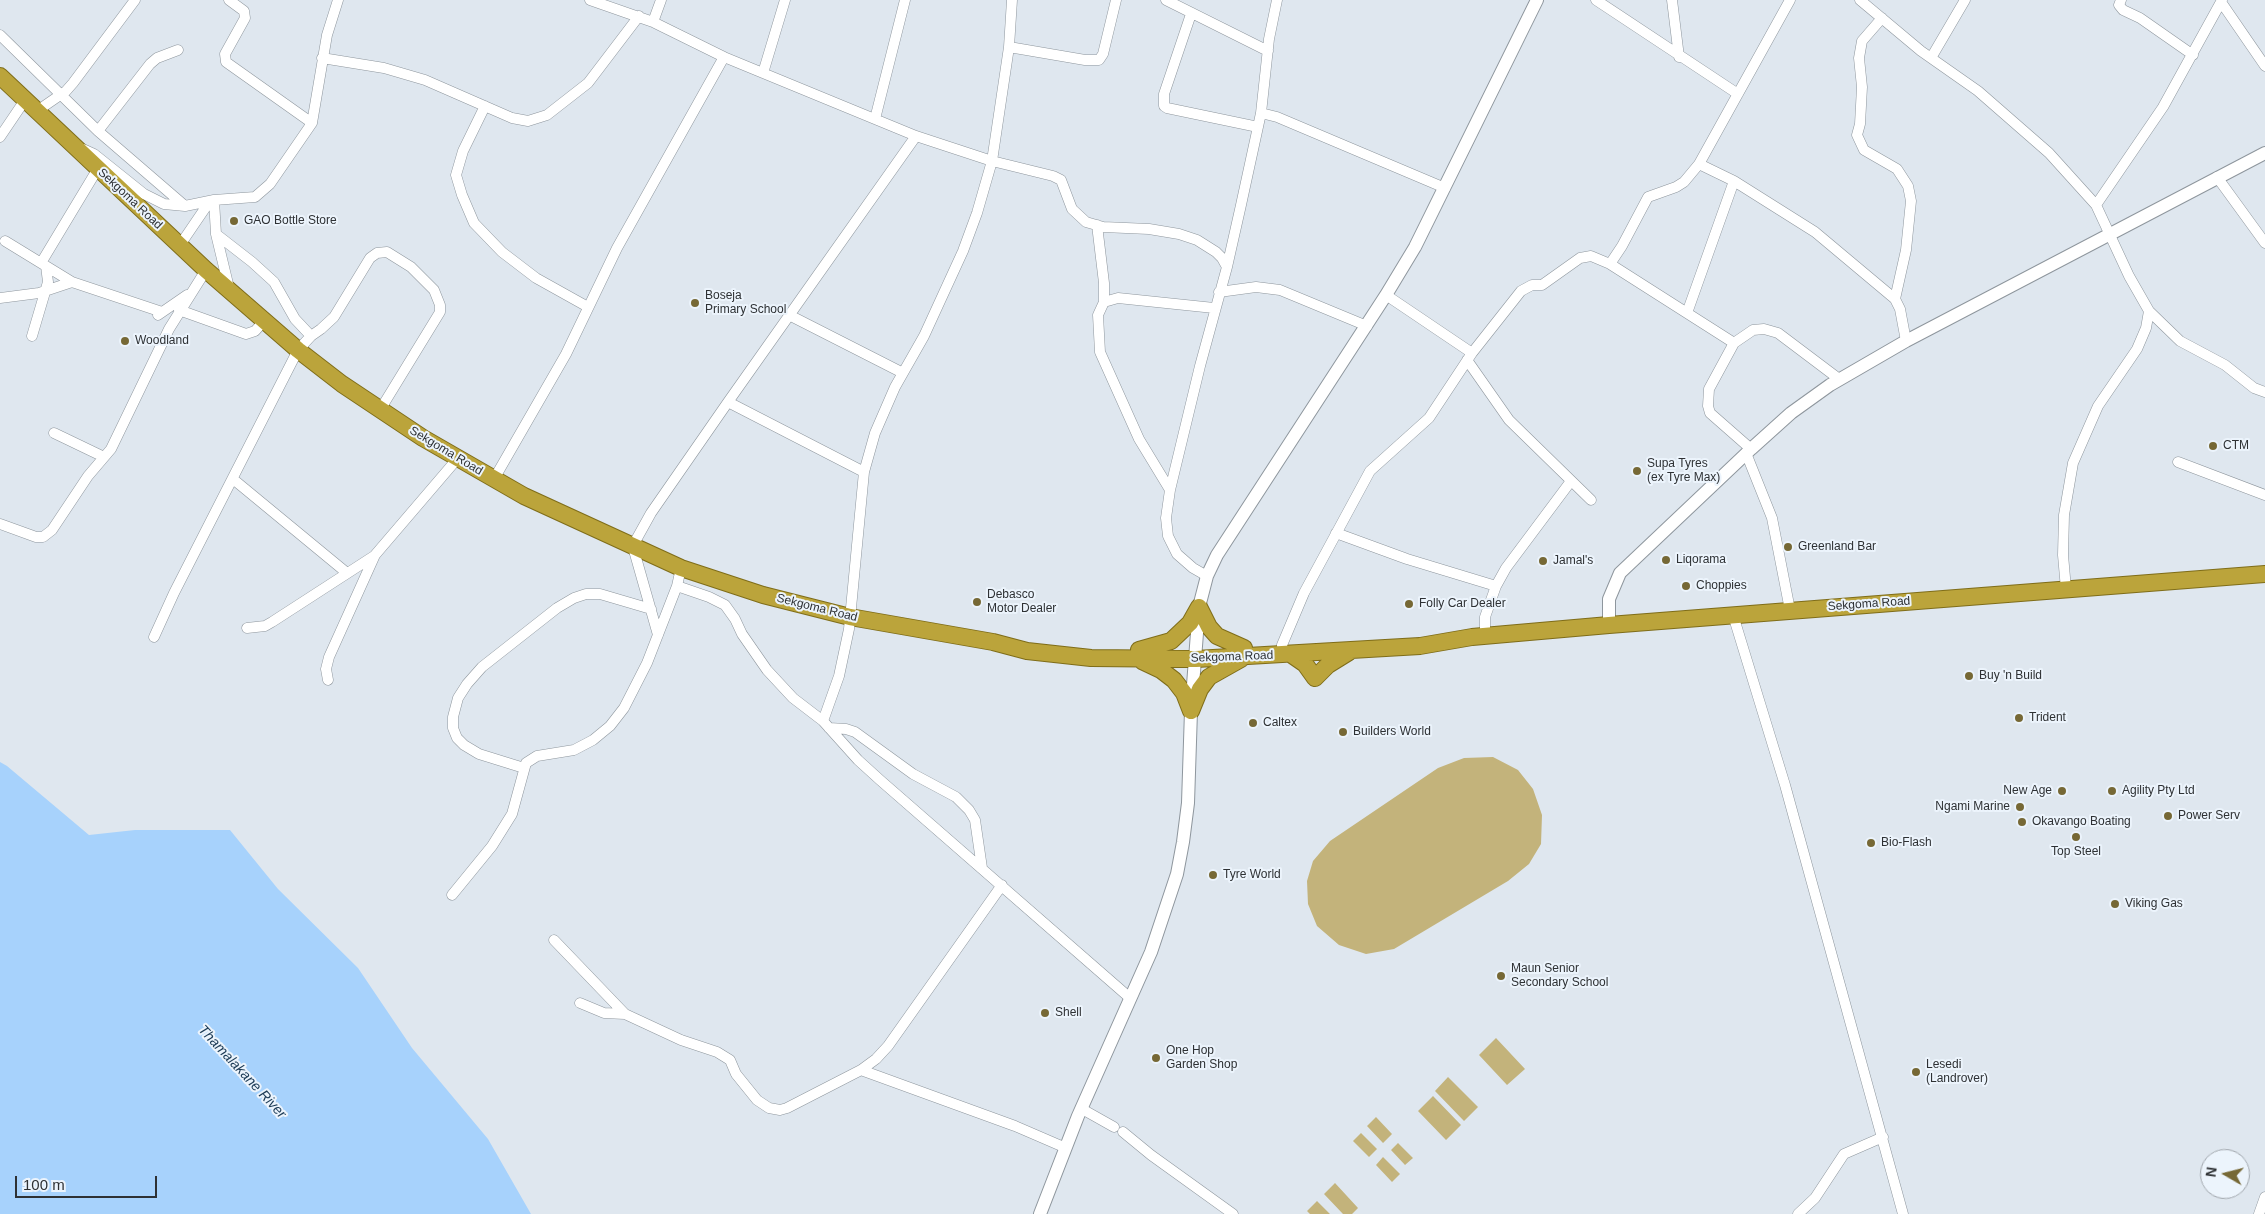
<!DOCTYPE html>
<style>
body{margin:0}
#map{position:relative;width:2265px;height:1214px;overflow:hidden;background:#dfe7ef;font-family:Arial,sans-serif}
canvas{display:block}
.north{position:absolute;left:2200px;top:1149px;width:50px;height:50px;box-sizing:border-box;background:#ecf4fc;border:1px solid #a0a6ac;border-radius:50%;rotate:278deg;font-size:14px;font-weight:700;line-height:20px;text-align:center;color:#2e3134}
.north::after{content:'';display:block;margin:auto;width:18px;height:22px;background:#766835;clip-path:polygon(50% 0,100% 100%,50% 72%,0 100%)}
.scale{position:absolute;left:15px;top:1176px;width:142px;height:22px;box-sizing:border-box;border:2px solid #2e3134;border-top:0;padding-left:6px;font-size:15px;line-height:18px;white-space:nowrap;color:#2e3134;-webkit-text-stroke:4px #ecf4fc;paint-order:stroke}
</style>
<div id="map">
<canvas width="2265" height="1214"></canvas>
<div class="north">N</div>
<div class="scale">100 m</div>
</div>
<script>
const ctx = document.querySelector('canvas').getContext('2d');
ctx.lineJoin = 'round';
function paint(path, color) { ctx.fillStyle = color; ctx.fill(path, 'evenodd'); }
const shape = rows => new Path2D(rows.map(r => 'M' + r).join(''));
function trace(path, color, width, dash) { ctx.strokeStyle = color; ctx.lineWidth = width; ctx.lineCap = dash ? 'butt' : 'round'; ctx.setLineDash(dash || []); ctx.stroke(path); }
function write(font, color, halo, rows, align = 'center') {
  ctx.font = font + ' Arial,sans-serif'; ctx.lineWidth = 4; ctx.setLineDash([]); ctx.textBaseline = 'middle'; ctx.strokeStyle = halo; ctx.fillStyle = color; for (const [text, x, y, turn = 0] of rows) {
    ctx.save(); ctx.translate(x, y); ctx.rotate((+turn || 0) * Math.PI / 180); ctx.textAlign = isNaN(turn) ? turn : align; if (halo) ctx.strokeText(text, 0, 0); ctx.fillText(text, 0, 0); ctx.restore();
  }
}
const green = shape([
 [1493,757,1518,770,1533,789,1542,815,1541,844,1529,864,1508,881,1394,949,1366,954,1339,945,1317,926,1308,904,1307,881,1313,861,1330,841,1438,768,1464,758],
 [1496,1038,1525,1069,1507,1085,1479,1055],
 [1448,1077,1478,1107,1464,1121,1435,1091],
 [1433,1096,1461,1125,1446,1140,1418,1111],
 [1376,1117,1392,1134,1383,1143,1367,1126],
 [1361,1133,1377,1149,1369,1157,1353,1141],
 [1398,1143,1413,1158,1405,1165,1391,1150],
 [1383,1157,1400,1174,1392,1182,1376,1165],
 [1335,1183,1358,1208,1352,1214,1343,1214,1324,1194],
 [1317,1201,1330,1214,1310,1214,1307,1211]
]);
const water = shape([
 [0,762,7,766,89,835,135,830,230,830,278,889,358,968,412,1048,488,1139,531,1214,0,1214]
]);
const minor = shape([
 [229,0,244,11,245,18,225,54,226,62,312,123],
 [590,0,653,22,724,57,916,136,992,161,1053,176,1061,180,1072,209,1086,222,1103,227,1149,229,1179,234,1197,240,1216,252,1222,258,1227,267],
 [1166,0,1268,51],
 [1596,0,1738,94],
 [1672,0,1679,57],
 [1860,0,1921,51,1978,91,2049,153,2096,205,2129,276,2149,311,2180,341,2225,365,2254,388,2265,392],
 [2121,0,2119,5,2123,10,2140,18,2193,55],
 [2221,2,2265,66],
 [1191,14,1164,94,1164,106,1167,108,1258,127],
 [1882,18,1862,41,1859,58,1862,87,1860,124,1857,135,1864,150,1897,169,1908,186,1911,201,1906,250,1895,299],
 [653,22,661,0],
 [0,35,98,131,185,206],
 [1009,47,1085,60,1099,60,1103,54,1116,0],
 [322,58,384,68,425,80,512,118,528,121,547,115,588,83,639,16],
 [1931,58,1965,0],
 [763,73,785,0],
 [485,106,463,151,456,175,462,195,474,223,502,252,536,278,588,307],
 [37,111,66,91,73,83,135,0],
 [1261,113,1277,117,1445,188],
 [875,119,905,0],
 [98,131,150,64,157,58,178,50],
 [0,137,25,100],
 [83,149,94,154,144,194,164,204,185,206,214,200,255,197,270,184,312,123,327,35,338,0],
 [1699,164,1734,181,1815,232,1895,299,1900,309,1906,341],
 [2217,177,2265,243],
 [214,200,216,234,229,288],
 [2096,205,2163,107,2222,0],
 [1097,225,1104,283,1104,302],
 [216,234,252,262,274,282,295,319,311,336],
 [5,241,72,282,162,312],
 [180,245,210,201],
 [41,263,97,170],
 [1610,264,1622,246,1648,197,1676,187,1684,182,1699,164,1790,0],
 [1219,292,1256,287,1280,290,1367,326],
 [1386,295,1472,353],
 [0,298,39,293,72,282],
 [179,310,246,334,255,331,264,321],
 [1687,313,1734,181],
 [158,315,187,295],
 [789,315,903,373],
 [32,336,48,282,46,266],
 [1734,343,1753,330,1764,329,1778,333,1839,379],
 [1467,360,1509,420,1591,500],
 [728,402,864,472],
 [54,433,104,457],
 [1746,453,1772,518,1790,610],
 [2178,462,2265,495],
 [233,479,347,573],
 [494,479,566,354,617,248,724,57],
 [1170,490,1139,439,1100,352,1098,315,1104,302,1118,298,1214,308],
 [0,524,36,537,43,537,52,530,88,476,111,449,169,329,206,270],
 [1336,533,1407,559,1496,586],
 [1207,576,1193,568,1177,554,1168,536,1166,518,1170,490,1200,366,1227,267,1241,205,1261,113,1269,39,1277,0],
 [677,586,709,597,725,605,735,619,742,634,767,670,793,698,823,721,858,760,880,780,1130,998],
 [2066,589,2063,555,2064,515,2073,463,2098,406,2137,349,2146,328,2149,311],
 [1733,615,1785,785,1903,1214],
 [247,628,265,626,272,622,374,556],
 [658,635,633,547,636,540,651,513,728,402,916,136],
 [154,637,174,593,298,350,311,336,321,329,334,317,370,258,377,253,387,252,411,267,434,290,440,305,440,312,380,410],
 [1485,637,1485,617,1496,586,1506,568,1571,481],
 [1282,645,1304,593,1370,471,1429,418,1472,353,1521,291,1532,285,1542,285,1580,258,1591,256,1610,264,1734,343,1709,389,1708,406,1710,413,1751,449],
 [328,680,326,669,329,657,375,555,458,458],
 [823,721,839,676,849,629,864,472,875,433,895,387,924,336,963,251,977,213,992,161,1009,47,1012,0],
 [829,728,846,729,855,732,913,774,956,797,969,810,975,820,982,868],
 [524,768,479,754,464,745,457,738,453,728,453,717,458,698,467,684,482,667,557,608,574,598,586,594,600,594,651,609],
 [452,895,492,846,512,814,526,763,537,756,574,750,593,740,610,726,624,708,647,663,677,586,681,568],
 [554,940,625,1014,681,1040,717,1052,730,1060,736,1074,757,1100,769,1108,780,1110,787,1108,861,1070,876,1059,888,1046,1002,885],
 [580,1003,604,1013,625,1014],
 [861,1070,1015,1126,1066,1148],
 [1082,1109,1114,1127],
 [1123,1132,1151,1155,1233,1214],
 [1798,1214,1815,1198,1844,1154,1883,1137],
 [2259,1214,2265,1197]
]);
const tertiary = shape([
 [1609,625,1609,599,1620,573,1751,449,1791,413,1830,385,1906,341,2265,153],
 [1040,1214,1078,1116,1151,952,1177,874,1183,842,1188,803,1191,711,1199,607,1207,576,1217,555,1386,295,1415,247,1537,0]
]);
const trunk = shape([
 [0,76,206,270,298,350,342,384,423,438,524,496,681,568,763,595,850,617,993,642,1027,651,1091,658,1196,659,1420,646,1472,637,1609,625,2265,574],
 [1199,607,1209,627,1217,636,1244,648],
 [1139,650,1171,641,1190,623,1199,607],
 [1292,655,1305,664,1315,678,1328,665,1349,652],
 [1142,661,1161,670,1174,680,1184,693,1191,711],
 [1191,711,1200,689,1209,677,1241,659]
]);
const markers = [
 [234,221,5,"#766835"],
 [695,303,5,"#766835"],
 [125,341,5,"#766835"],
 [2213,446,5,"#766835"],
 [1637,471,5,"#766835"],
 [1788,547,5,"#766835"],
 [1666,560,5,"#766835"],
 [1543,561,5,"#766835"],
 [1686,586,5,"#766835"],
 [977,602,5,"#766835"],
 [1409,604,5,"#766835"],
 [1969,676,5,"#766835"],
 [2019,718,5,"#766835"],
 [1253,723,5,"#766835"],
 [1343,732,5,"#766835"],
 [2062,791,5,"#766835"],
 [2112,791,5,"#766835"],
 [2020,807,5,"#766835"],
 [2168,816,5,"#766835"],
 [2022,822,5,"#766835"],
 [2076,837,5,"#766835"],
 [1871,843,5,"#766835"],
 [1213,875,5,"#766835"],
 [2115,904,5,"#766835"],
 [1501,976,5,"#766835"],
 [1045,1013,5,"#766835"],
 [1156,1058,5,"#766835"],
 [1916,1072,5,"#766835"]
];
const streetNames = [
 ["Sekgoma Road",130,199,43],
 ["Sekgoma Road",446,451,31],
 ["Sekgoma Road",1869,604,-4],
 ["Sekgoma Road",817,608,14],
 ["Sekgoma Road",1232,657,-2]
];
const poiNames = [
 ["GAO Bottle Store",244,221],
 ["Boseja",705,296],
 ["Primary School",705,310],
 ["Woodland",135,341],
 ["CTM",2223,446],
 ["Supa Tyres",1647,464],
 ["(ex Tyre Max)",1647,478],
 ["Greenland Bar",1798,547],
 ["Liqorama",1676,560],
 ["Jamal's",1553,561],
 ["Choppies",1696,586],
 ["Debasco",987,595],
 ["Motor Dealer",987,609],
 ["Folly Car Dealer",1419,604],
 ["Buy 'n Build",1979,676],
 ["Trident",2029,718],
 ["Caltex",1263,723],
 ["Builders World",1353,732],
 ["New Age",2052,791,"right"],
 ["Agility Pty Ltd",2122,791],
 ["Ngami Marine",2010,807,"right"],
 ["Power Serv",2178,816],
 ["Okavango Boating",2032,822],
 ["Bio-Flash",1881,843],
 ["Top Steel",2076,852,"center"],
 ["Tyre World",1223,875],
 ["Viking Gas",2125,904],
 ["Maun Senior",1511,969],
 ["Secondary School",1511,983],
 ["Shell",1055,1013],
 ["One Hop",1166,1051],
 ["Garden Shop",1166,1065],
 ["Lesedi",1926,1065],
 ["(Landrover)",1926,1079]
];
const waterNames = [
 ["Thamalakane River",242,1072,47]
];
paint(green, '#c3b37b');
paint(water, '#a7d2fc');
trace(minor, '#8e969d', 11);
trace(tertiary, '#8e969d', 14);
trace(trunk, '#7f6d19', 18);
trace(minor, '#fff', 10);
trace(tertiary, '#fff', 12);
trace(trunk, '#bba43b', 16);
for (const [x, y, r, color] of markers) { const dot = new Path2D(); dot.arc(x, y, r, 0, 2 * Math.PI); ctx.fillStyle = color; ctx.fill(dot); trace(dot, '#ecf4fc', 2); }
write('12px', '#2e3134', '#ecf4fc', streetNames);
write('12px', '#2e3134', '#ecf4fc', poiNames, 'left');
write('italic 14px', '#1a3954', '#ecf4fc', waterNames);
</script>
